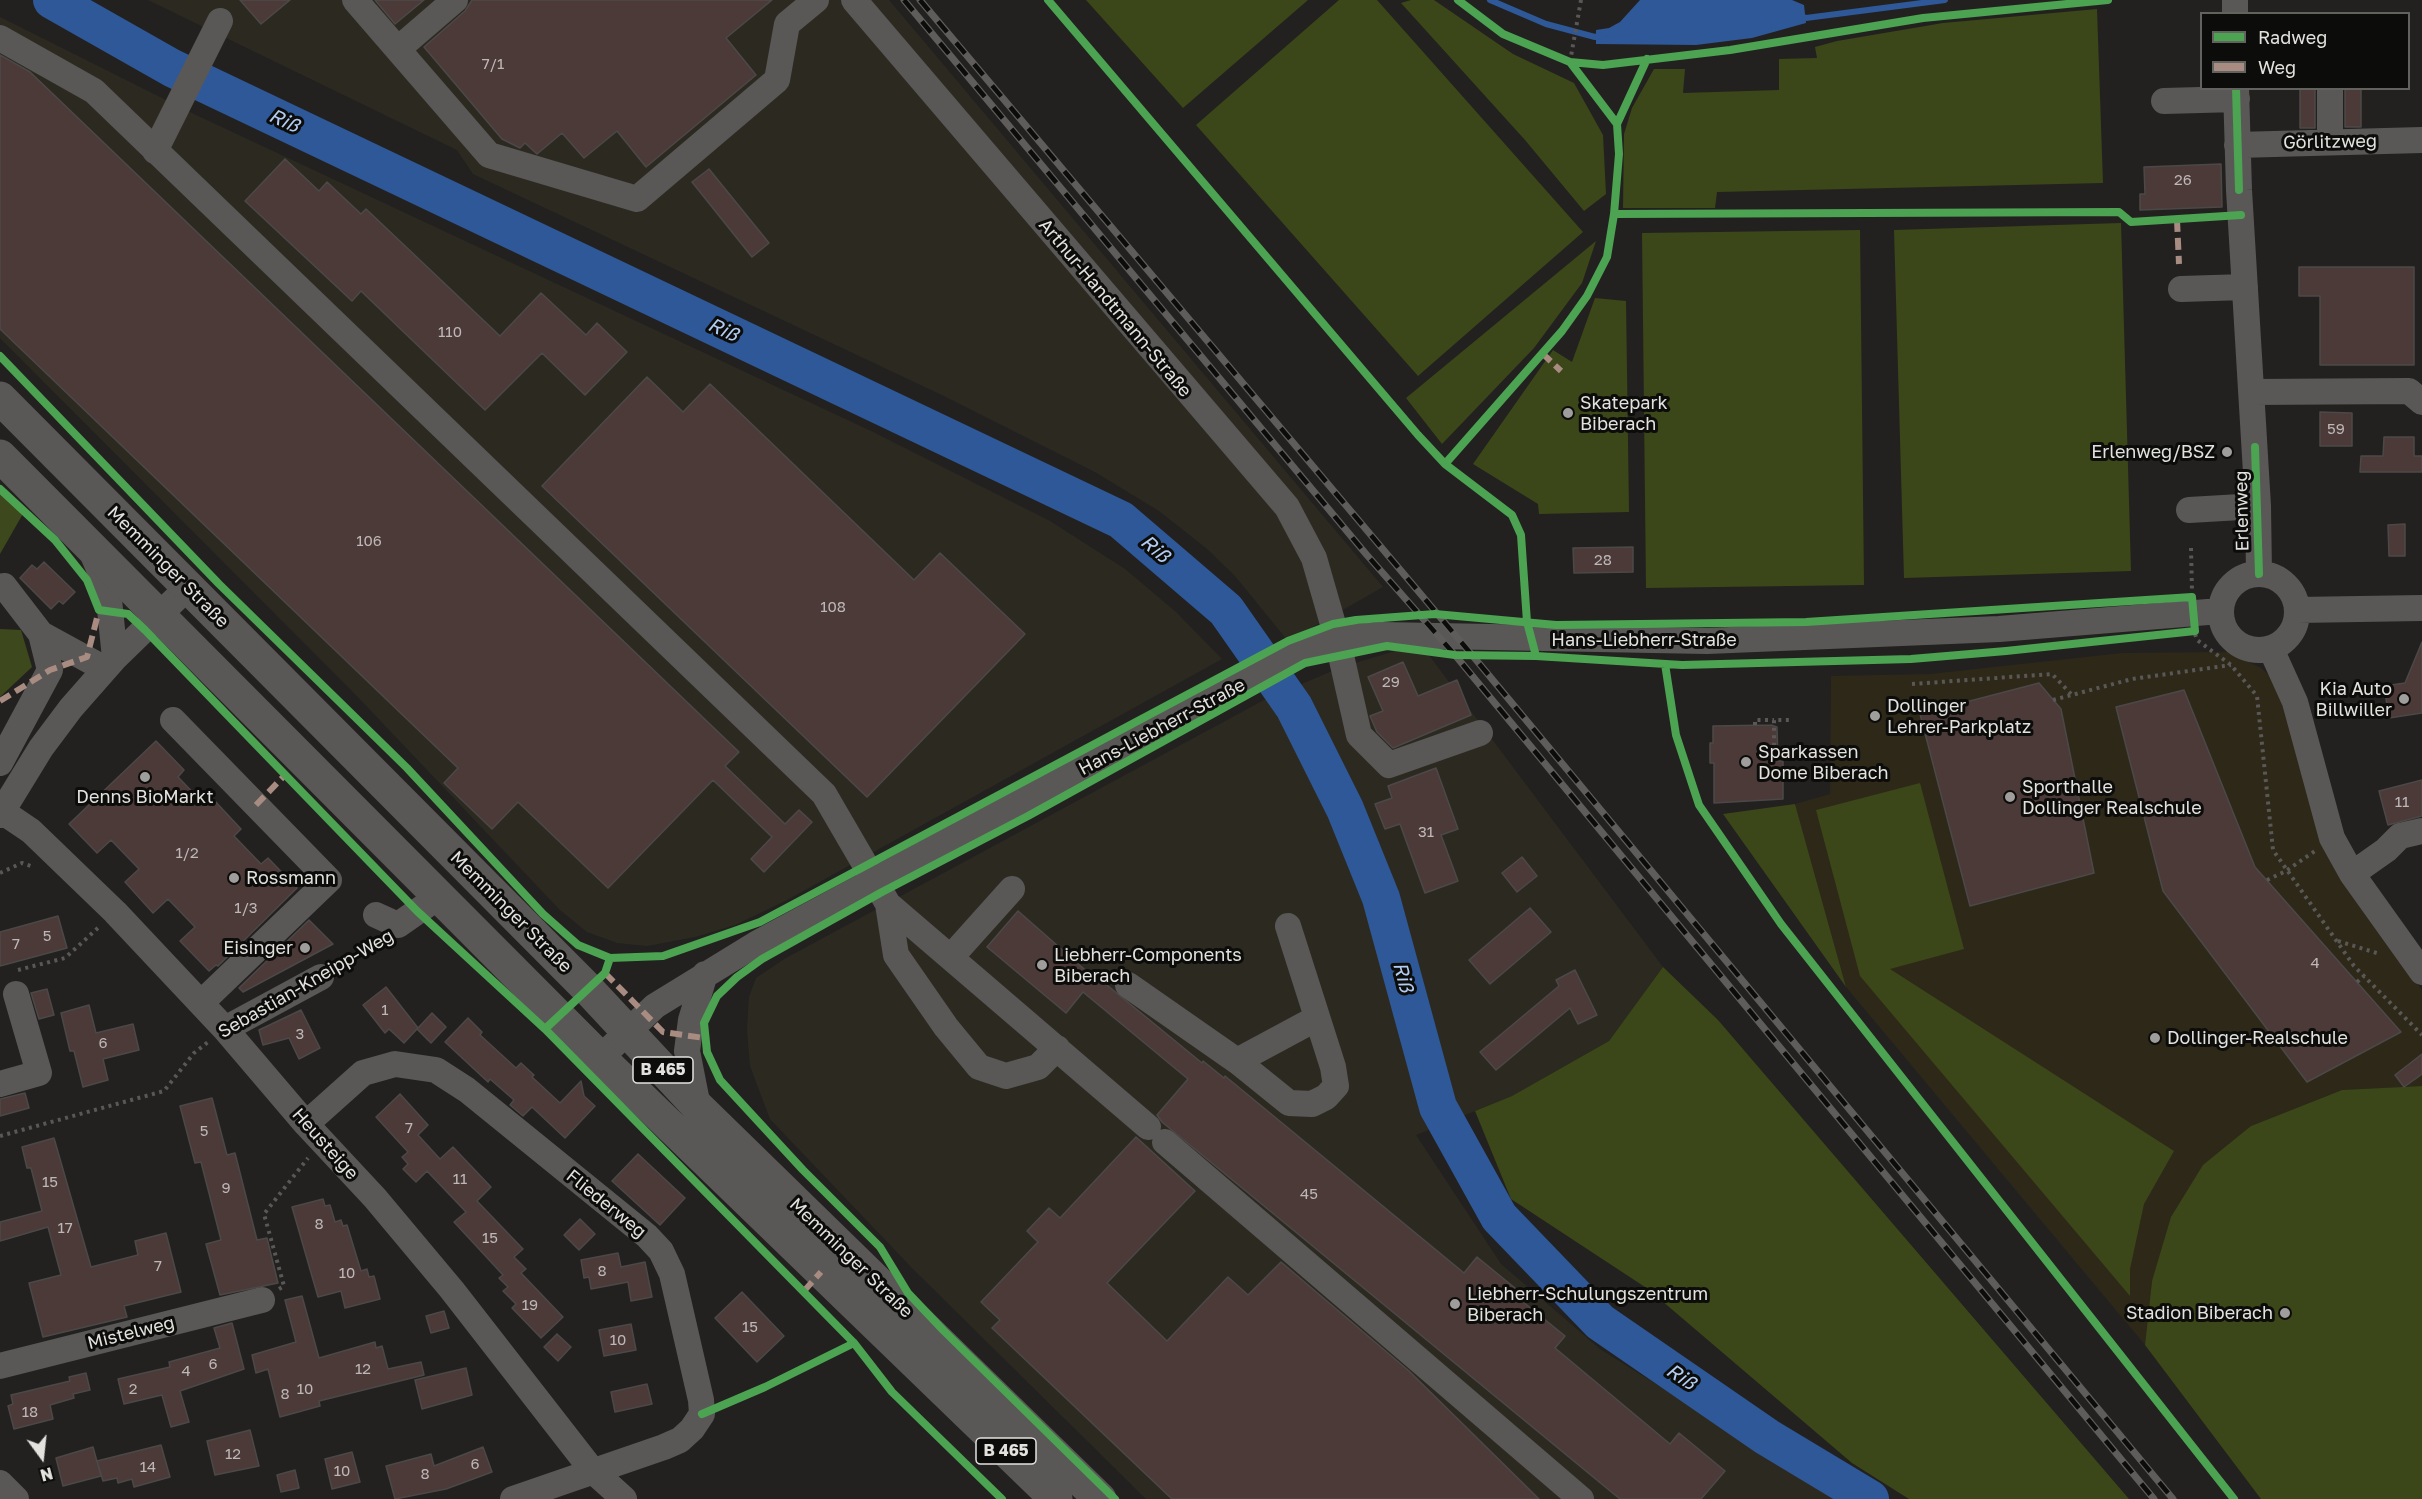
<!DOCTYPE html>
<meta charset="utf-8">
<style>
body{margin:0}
#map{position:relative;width:2422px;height:1499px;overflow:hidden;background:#22211f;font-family:"Golos Text",sans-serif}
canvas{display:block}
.legend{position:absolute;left:2200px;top:12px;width:210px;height:78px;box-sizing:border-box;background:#0c0c0a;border:2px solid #62625f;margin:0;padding:8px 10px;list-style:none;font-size:18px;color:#e3e2df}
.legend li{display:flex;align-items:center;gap:12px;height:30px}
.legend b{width:30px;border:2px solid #62625f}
.north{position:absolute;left:12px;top:1427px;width:60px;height:60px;-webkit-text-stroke:4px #0c0c0a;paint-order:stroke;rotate:165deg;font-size:16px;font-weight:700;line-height:24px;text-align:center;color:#e3e2df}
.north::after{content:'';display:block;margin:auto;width:21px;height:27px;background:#e3e2df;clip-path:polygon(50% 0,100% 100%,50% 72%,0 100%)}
</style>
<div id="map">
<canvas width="2422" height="1499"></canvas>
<ul class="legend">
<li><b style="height:8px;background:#4ca352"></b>Radweg</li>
<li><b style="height:8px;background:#a88b81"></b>Weg</li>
</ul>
<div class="north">N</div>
</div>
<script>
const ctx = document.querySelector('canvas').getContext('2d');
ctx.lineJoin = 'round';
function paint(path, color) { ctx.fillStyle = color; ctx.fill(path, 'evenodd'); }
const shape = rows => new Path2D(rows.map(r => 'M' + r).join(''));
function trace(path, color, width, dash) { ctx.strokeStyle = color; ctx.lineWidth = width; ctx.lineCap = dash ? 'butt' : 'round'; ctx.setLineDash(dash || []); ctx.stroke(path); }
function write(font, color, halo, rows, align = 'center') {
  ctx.font = font + ' "Golos Text",sans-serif'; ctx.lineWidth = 6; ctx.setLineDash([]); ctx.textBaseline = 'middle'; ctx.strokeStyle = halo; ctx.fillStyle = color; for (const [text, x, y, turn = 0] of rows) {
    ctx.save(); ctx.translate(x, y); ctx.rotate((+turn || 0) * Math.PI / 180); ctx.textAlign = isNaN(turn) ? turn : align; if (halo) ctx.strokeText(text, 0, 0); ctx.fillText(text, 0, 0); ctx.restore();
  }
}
const built = shape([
 [148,0,889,0,1383,587,1288,641,1235,576,1206,548,1159,511,1095,472,944,396,473,174,457,150],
 [0,17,196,115,871,431,1050,521,1125,569,1176,612,1222,659,787,900,735,925,695,937,647,946,617,943,587,932,560,910,354,693,0,338],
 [1395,651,1428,654,1663,967,1609,1041,1512,1096,1416,1135,1501,1264,1600,1349,1839,1499,1146,1499,912,1268,770,1119,750,1066,747,1030,749,997,756,978,786,958,1266,699,1342,667]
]);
const education = shape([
 [2228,652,2261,668,2270,676,2286,713,2341,878,2422,990,2422,1086,2342,1090,2251,1126,2152,1281,2145,1345,1846,987,1795,804,1830,794,1831,676,1930,674,2122,653]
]);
const green = shape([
 [1086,0,1308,0,1183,108],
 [1339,0,1377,0,1583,232,1418,376,1196,125],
 [1411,0,1434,0,1513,54,1574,83,1603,135,1606,194,1584,211,1525,140,1401,3],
 [2097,9,2103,183,1717,192,1715,208,1623,208,1624,134,1632,108,1654,69,1685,69,1683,93,1779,90,1779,59,1817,58,1815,47,1837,41,1943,23],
 [2121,223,2131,571,1904,578,1894,230],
 [1860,230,1864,585,1646,588,1642,233],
 [1596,241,1582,283,1534,348,1442,444,1406,398],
 [1595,298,1626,301,1629,512,1539,514,1538,504,1473,464,1553,350,1572,362],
 [1920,783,1964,949,1890,969,2174,1151,2144,1204,2130,1269,2130,1296,1860,976,1816,810],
 [1795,804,1846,987,1723,814],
 [1663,967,1718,1020,2129,1499,1909,1499,1852,1463,1648,1289,1511,1199,1475,1111,1512,1096,1609,1041],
 [2422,1086,2422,1499,2261,1499,2145,1345,2152,1281,2171,1217,2203,1165,2251,1126,2342,1090]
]);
const forest = shape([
 [0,489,24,512,0,554],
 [0,629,21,630,32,667,0,697]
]);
const water = shape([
 [1640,0,1792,0,1804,5,1806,23,1752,38,1696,45,1596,44,1596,30,1609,28,1620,22]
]);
const stream = shape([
 [1490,0,1546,24,1595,37,1603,35],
 [1799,16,1806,18,1945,0]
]);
const river = shape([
 [52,0,172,68,1121,520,1226,610,1294,707,1345,809,1381,898,1438,1107,1499,1217,1600,1322,1767,1437,1870,1499]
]);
const building = shape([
 [240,0,290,0,261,24,240,0],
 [375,0,424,0,395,24,375,0],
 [472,0,772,0,726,38,756,75,646,167,617,131,584,158,562,133,537,154,525,143,520,148,502,139,424,47,465,11,472,0],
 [0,55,30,72,739,752,725,766,785,824,799,810,812,822,764,872,751,859,772,837,713,780,608,888,518,802,492,829,444,783,458,768,0,329,0,55],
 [2300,88,2315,88,2315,128,2300,128,2300,88],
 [2345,88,2361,88,2361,127,2345,127,2345,88],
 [285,159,319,191,327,182,361,214,366,209,500,336,541,293,586,335,597,323,627,352,585,395,542,353,485,410,361,291,352,301,245,201,285,159],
 [2221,164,2222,207,2140,210,2140,194,2145,194,2144,167,2221,164],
 [709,169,769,243,752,257,692,182,709,169],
 [2299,267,2414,267,2414,365,2320,365,2320,296,2299,296,2299,267],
 [647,377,683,412,710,384,914,580,940,553,1025,634,867,797,542,486,647,377],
 [2320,412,2352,413,2352,446,2320,446,2320,412],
 [2384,437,2414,437,2414,456,2422,456,2422,472,2360,472,2361,456,2383,456,2384,437],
 [2405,524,2405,556,2389,556,2388,525,2405,524],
 [1633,547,1633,572,1574,573,1573,548,1633,547],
 [44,562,75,592,63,604,59,601,51,609,20,578,32,565,37,569,44,562],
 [2422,642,2422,713,2389,718,2384,686,2405,683,2422,642],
 [1403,662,1418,696,1457,680,1471,715,1393,748,1377,732,1370,716,1383,711,1368,677,1403,662],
 [2039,683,2061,709,2094,873,1970,906,1920,714,2039,683],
 [2184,690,2255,867,2401,1032,2307,1082,2163,891,2116,707,2184,690],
 [1771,725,1777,727,1778,761,1783,761,1783,799,1714,803,1714,763,1710,763,1710,743,1713,743,1713,726,1771,725],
 [156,741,184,770,178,777,206,806,213,799,241,829,234,836,261,864,268,858,297,888,218,966,216,965,209,971,180,941,195,927,168,899,153,913,125,882,139,869,111,840,97,853,69,824,156,741],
 [1436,768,1458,829,1441,835,1458,881,1425,893,1400,824,1385,829,1375,804,1392,798,1388,786,1436,768],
 [2422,780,2422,816,2388,825,2379,791,2422,780],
 [1522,857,1537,876,1517,892,1502,873,1522,857],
 [1530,908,1551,932,1490,984,1469,960,1530,908],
 [1018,911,1100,983,1102,981,1202,1063,1203,1061,1224,1078,1225,1076,1464,1273,1477,1257,1521,1293,1517,1297,1565,1336,1555,1348,1670,1444,1679,1433,1725,1471,1701,1499,1620,1499,1162,1122,1157,1115,1188,1079,1083,992,1066,1013,987,947,1018,911],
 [58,916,67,948,0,966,0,932,58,916],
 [309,920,333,944,243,992,239,988,309,920],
 [1575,970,1597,1015,1578,1024,1570,1008,1496,1070,1480,1052,1559,986,1556,980,1575,970],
 [386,987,418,1028,432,1013,446,1027,431,1043,417,1029,404,1043,389,1029,385,1033,363,1005,386,987],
 [47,989,54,1015,39,1019,31,993,47,989],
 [89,1005,96,1033,133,1024,139,1050,103,1059,108,1080,83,1087,74,1051,70,1051,61,1013,89,1005],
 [301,1010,320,1048,299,1059,289,1038,263,1045,259,1030,301,1010],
 [468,1018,482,1032,480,1035,516,1068,521,1063,534,1075,532,1077,560,1103,581,1081,584,1096,595,1106,565,1138,532,1107,523,1116,510,1105,514,1100,490,1079,488,1082,445,1042,468,1018],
 [2422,1054,2422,1074,2404,1087,2395,1075,2422,1054],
 [25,1093,29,1108,0,1116,0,1099,25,1093],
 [400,1094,428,1125,418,1135,440,1159,453,1147,491,1187,477,1201,523,1249,514,1257,526,1269,521,1273,563,1317,541,1338,512,1308,516,1304,503,1291,508,1287,499,1278,503,1275,454,1222,466,1212,427,1171,416,1182,403,1169,408,1164,402,1157,408,1152,376,1117,400,1094],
 [212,1098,227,1155,235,1153,257,1240,267,1238,278,1283,220,1295,206,1244,221,1240,201,1162,195,1163,180,1106,212,1098],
 [1136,1137,1195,1191,1107,1283,1167,1341,1228,1277,1248,1295,1281,1262,1409,1371,1539,1499,1172,1499,992,1328,1000,1320,981,1302,1038,1242,1027,1231,1049,1208,1060,1218,1136,1137],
 [54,1138,91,1267,138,1255,135,1241,166,1233,181,1292,124,1306,127,1317,43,1337,29,1283,61,1275,48,1227,0,1241,0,1222,42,1211,31,1168,27,1168,22,1147,54,1138],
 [638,1154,685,1198,660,1225,612,1181,638,1154],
 [323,1199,325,1206,330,1205,335,1222,341,1220,343,1226,347,1225,361,1271,367,1269,369,1277,374,1276,380,1299,345,1308,341,1291,318,1297,292,1207,323,1199],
 [580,1219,595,1234,579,1250,564,1235,580,1219],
 [618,1253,621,1267,645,1262,652,1297,631,1301,628,1282,591,1289,589,1277,584,1278,581,1260,618,1253],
 [742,1292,784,1336,757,1362,715,1318,742,1292],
 [302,1296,319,1358,375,1342,376,1348,382,1346,388,1369,421,1362,424,1375,319,1401,320,1406,280,1417,268,1369,256,1373,252,1355,296,1342,285,1300,302,1296],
 [444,1311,449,1328,431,1333,426,1316,444,1311],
 [232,1323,244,1369,180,1391,189,1422,171,1427,162,1395,124,1404,118,1379,170,1367,169,1362,220,1348,214,1328,232,1323],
 [631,1324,636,1350,604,1356,599,1330,631,1324],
 [557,1334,571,1347,558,1361,544,1347,557,1334],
 [466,1368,472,1395,422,1409,415,1380,466,1368],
 [86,1373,90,1390,73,1394,74,1398,50,1405,53,1419,14,1429,8,1406,13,1404,11,1395,70,1381,69,1377,86,1373],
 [647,1384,652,1404,615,1412,611,1392,647,1384],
 [250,1430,259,1466,215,1475,207,1441,250,1430],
 [161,1445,170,1477,134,1487,132,1479,118,1483,117,1478,103,1481,97,1461,161,1445],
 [93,1447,101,1476,63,1486,56,1458,93,1447],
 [483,1447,492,1472,446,1489,395,1499,386,1466,431,1454,434,1466,483,1447],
 [352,1452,360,1482,332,1489,325,1459,352,1452],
 [295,1470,299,1488,281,1492,277,1475,295,1470]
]);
const path = shape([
 [1570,62,1581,0],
 [2191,548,2192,592],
 [2195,634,2197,640,2231,665,2257,696,2273,850,2354,966,2422,1035],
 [1912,684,2052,674,2071,694],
 [2053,700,2132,679,2231,665],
 [1755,725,1755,720,1774,720],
 [1771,751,1774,750,1774,720,1790,720],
 [0,873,22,863,34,867],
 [2267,880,2286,871,2315,851],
 [2338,941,2380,954],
 [340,965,380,941],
 [18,970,65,958,99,927],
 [2357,982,2364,976],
 [0,1136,164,1091,194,1053,208,1042],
 [279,1289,284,1286,264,1214,308,1158]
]);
const minor = shape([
 [355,0,489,155,637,199,777,80,787,24,816,0],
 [854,0,1287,507,1314,558,1337,638,1359,735,1389,765,1480,733],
 [2235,0,2235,14],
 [0,38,94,91,824,794,888,904,1148,1127],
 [398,49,455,0],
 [2236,88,2239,190,2258,506,2259,574],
 [2330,88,2330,142],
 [2164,101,2237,99],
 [2237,145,2422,140],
 [155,151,220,21],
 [2181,289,2245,287],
 [2252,392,2409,391,2422,402],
 [2189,510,2258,506],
 [93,555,108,590,115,658],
 '2221 612a38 38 0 1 1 76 0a38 38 0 1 1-76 0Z',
 [2297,610,2422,608],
 [41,634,105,669],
 [2271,649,2295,702,2332,838,2352,874,2422,972],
 [173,720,329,880,201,1003],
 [0,763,50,670,41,634,4,586],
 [0,810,31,831,115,912,225,1029,306,1124,375,1198,452,1290,592,1470,624,1499],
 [0,815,41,748,71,708,115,658,188,587],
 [2352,874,2386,850,2400,836,2422,831],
 [888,904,896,955,946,1027,979,1067,1006,1076,1038,1067,1057,1048],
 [376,915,398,925,438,897],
 [951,957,1012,889],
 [1128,985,1237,1061,1289,1103,1312,1104,1326,1097,1336,1086,1333,1067,1288,926],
 [225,1029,321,977],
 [600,1058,655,1006,756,944,1295,654,1337,638,1382,635,1707,641,1999,629,2220,611],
 [1237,1061,1317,1018],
 [0,1084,39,1073,16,994],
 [698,1107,687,1051,691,1020,705,974],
 [306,1124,363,1073,395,1064,436,1070,467,1090,647,1236,661,1251,672,1274,701,1400,702,1414,692,1429,680,1440,664,1447,513,1499],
 [1165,1142,1581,1499],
 [0,1366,262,1300],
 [0,1483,16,1499]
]);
const major = shape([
 [0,398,588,989,698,1107,1100,1499],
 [0,456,600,1058,1056,1499]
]);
const rail = shape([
 [904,0,1366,554,1455,655,2154,1499],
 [920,0,1472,655,2173,1499]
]);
const quiet = shape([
 [2177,220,2179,264],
 [1542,353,1561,371],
 [0,701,50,670,87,657,99,610,97,605],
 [256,805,285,775],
 [605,973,663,1032,704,1038],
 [804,1291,821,1272]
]);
const cycleway = shape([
 [1048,0,1418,435,1445,464,1512,515,1521,535,1527,622,1536,656],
 [1458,0,1503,34,1570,62,1603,65,1730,50,1923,18,2108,0],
 [1570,62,1617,124],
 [2236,88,2239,190],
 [1614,214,2119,212,2131,222,2241,215],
 [0,356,219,584,407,768,543,914,578,945,610,958,663,956,760,922,1288,641,1333,624,1356,620,1435,614,1556,625,1806,622,2192,597,2195,631,2006,651,1911,659,1682,665,1536,656,1455,655,1387,646,1305,663,1028,816,882,892,762,959,737,977,717,996,704,1023,707,1052,720,1080,803,1170,880,1247,908,1293,944,1331,1115,1499],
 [2255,447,2259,574],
 [1445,464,1562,331,1587,296,1607,257,1614,214,1619,154,1617,124,1647,59],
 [0,489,55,540,87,580,99,610,128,614,145,630,417,911,545,1029,854,1343,892,1392,1002,1499],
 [1665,664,1676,735,1699,805,1781,924,2234,1499],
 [545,1029,605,973,610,958],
 [702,1414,765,1387,854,1343]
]);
const markers = [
 [1568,413,6,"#9f9e9c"],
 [2227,452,6,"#9f9e9c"],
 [2404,699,6,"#9f9e9c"],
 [1875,716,6,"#9f9e9c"],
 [1746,762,6,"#9f9e9c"],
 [145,777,6,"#9f9e9c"],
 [2010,797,6,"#9f9e9c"],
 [234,878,6,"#9f9e9c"],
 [305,948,6,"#9f9e9c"],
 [1042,965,6,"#9f9e9c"],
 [2155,1038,6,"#9f9e9c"],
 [1455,1304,6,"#9f9e9c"],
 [2285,1313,6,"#9f9e9c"]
];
const numberNames = [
 ["7/1",493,64],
 ["26",2183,180],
 ["110",450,332],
 ["59",2336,429],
 ["106",369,541],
 ["28",1603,560],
 ["108",833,607],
 ["29",1391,682],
 ["11",2402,802],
 ["31",1426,832],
 ["1/2",187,853],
 ["1/3",246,908],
 ["5",47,936],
 ["7",16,944],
 ["4",2315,963],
 ["1",385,1010],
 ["3",300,1034],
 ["6",103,1043],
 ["7",409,1128],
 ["5",204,1131],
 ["11",460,1179],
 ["15",50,1182],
 ["9",226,1188],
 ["45",1309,1194],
 ["8",319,1224],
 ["17",65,1228],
 ["15",490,1238],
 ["7",158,1266],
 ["8",602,1271],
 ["10",347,1273],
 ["19",530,1305],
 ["15",750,1327],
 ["10",618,1340],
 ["6",213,1364],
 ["12",363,1369],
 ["4",186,1371],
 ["2",133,1389],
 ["10",305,1389],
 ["8",285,1394],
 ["18",30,1412],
 ["12",233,1454],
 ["6",475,1464],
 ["14",148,1467],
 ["10",342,1471],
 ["8",425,1474]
];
const shields = [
 [663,1070,60],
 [1006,1451,60]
];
const shieldNames = [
 ["B 465",663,1070],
 ["B 465",1006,1451]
];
const streetNames = [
 ["Görlitzweg",2330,142,-1],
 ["Arthur-Handtmann-Straße",1115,308,50],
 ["Erlenweg",2242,511,-91],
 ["Memminger Straße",168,567,45],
 ["Hans-Liebherr-Straße",1644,640],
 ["Hans-Liebherr-Straße",1162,727,-28],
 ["Memminger Straße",511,912,45],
 ["Sebastian-Kneipp-Weg",306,984,-30],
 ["Heusteige",325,1144,48],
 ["Fliederweg",606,1204,39],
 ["Memminger Straße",851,1258,44],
 ["Mistelweg",131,1333,-14]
];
const poiNames = [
 ["Skatepark",1580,403],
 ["Biberach",1580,424],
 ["Erlenweg/BSZ",2215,452,"right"],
 ["Kia Auto",2392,689,"right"],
 ["Billwiller",2392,710,"right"],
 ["Dollinger",1887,706],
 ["Lehrer-Parkplatz",1887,727],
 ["Sparkassen",1758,752],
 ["Dome Biberach",1758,773],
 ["Sporthalle",2022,787],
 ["Dollinger Realschule",2022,808],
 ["Denns BioMarkt",145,797,"center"],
 ["Rossmann",246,878],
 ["Eisinger",293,948,"right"],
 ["Liebherr-Components",1054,955],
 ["Biberach",1054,976],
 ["Dollinger-Realschule",2167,1038],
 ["Liebherr-Schulungszentrum",1467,1294],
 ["Biberach",1467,1315],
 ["Stadion Biberach",2273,1313,"right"]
];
const waterNames = [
 ["Riß",284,121,25],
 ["Riß",723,330,25],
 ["Riß",1155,549,41],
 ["Riß",1403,977,75],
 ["Riß",1681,1377,34]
];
paint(built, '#2c2a20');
paint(education, '#2e2819');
paint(green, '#3b4718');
paint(forest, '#3d481c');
paint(water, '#2e5898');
trace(stream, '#2e5898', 6);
trace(river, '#2e5898', 38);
paint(building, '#4c3a39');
trace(building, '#4b4948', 1.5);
trace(path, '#595856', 4, [3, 4.5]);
trace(minor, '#595857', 26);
trace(major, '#595857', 33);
trace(rail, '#5e5d5c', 7);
trace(rail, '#0c0c0a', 4.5, [14]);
trace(quiet, '#a88b81', 6, [12, 6]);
trace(cycleway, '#4ca352', 8);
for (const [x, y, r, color] of markers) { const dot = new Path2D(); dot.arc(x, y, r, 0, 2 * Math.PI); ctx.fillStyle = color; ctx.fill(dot); trace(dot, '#0c0c0a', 2); }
write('15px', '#bdb8b6', null, numberNames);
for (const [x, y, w] of shields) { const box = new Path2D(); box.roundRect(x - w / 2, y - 13, w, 26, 4.5); ctx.fillStyle = '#0c0c0a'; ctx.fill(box); trace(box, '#e3e2df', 1.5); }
write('bold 16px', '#e3e2df', null, shieldNames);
write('18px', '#e3e2df', '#0c0c0a', streetNames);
write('18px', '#e3e2df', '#0c0c0a', poiNames, 'left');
write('italic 20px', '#b2ccf3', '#0c0c0a', waterNames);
</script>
